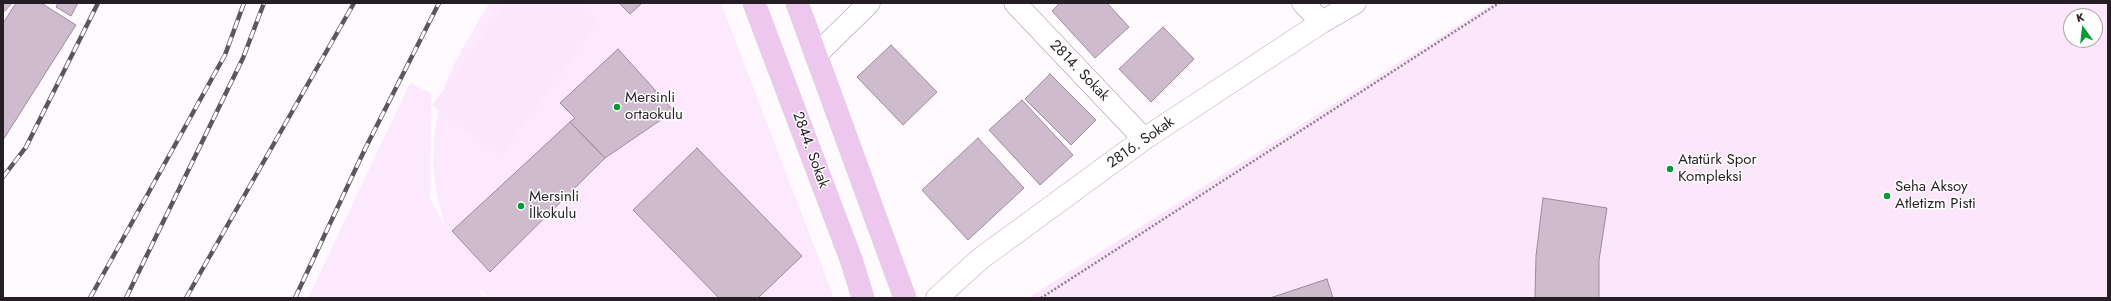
<!DOCTYPE html>
<meta charset="utf-8">
<style>
body{margin:0}
#map{position:relative;width:2111px;height:301px;overflow:hidden;background:#fefafe;font-family:Jost,sans-serif}
canvas{display:block}
.frame{position:absolute;inset:0;border:4px solid #251e24;pointer-events:none}
.north{position:absolute;left:2063px;top:8px;width:40px;height:40px;box-sizing:border-box;background:#fff;border:1px solid #a8a5a7;border-radius:50%;rotate:345deg;font-size:11px;font-weight:700;line-height:16px;text-align:center;color:#251e24}
.north::after{content:'';display:block;margin:auto;width:14px;height:18px;background:#049b34;clip-path:polygon(50% 0,100% 100%,50% 72%,0 100%)}
</style>
<div id="map">
<canvas width="2111" height="301"></canvas>
<div class="frame"></div>
<div class="north">K</div>
</div>
<script>
const ctx = document.querySelector('canvas').getContext('2d');
ctx.lineJoin = 'round';
function paint(path, color) { ctx.fillStyle = color; ctx.fill(path, 'evenodd'); }
const shape = rows => new Path2D(rows.map(r => 'M' + r).join(''));
function trace(path, color, width, dash) { ctx.strokeStyle = color; ctx.lineWidth = width; ctx.lineCap = dash ? 'butt' : 'round'; ctx.setLineDash(dash || []); ctx.stroke(path); }
function write(font, color, halo, rows, align = 'center') {
  ctx.font = font + ' Jost,sans-serif'; ctx.lineWidth = 3; ctx.setLineDash([]); ctx.textBaseline = 'middle'; ctx.strokeStyle = halo; ctx.fillStyle = color; for (const [text, x, y, turn = 0] of rows) {
    ctx.save(); ctx.translate(x, y); ctx.rotate((+turn || 0) * Math.PI / 180); ctx.textAlign = isNaN(turn) ? turn : align; if (halo) ctx.strokeText(text, 0, 0); ctx.fillText(text, 0, 0); ctx.restore();
  }
}
const built = shape([
 [489,3,721,3,834,298,488,298,475,283,485,298,308,298,410,83,431,93,430,199,445,226,437,196,433,165,434,138,438,111,445,85,456,60]
]);
const green = shape([
 [507,3,572,3,598,22,500,156,432,105],
 [1493,3,2108,3,2108,298,1028,298],
 [2071,16,2095,16,2095,40,2071,40]
]);
const building = shape([
 [3,3,12,3,3,13,3,3],
 [16,3,41,3,76,25,3,140,3,23,16,3],
 [58,3,78,3,71,16,56,7,58,3],
 [619,3,642,3,630,14,619,3],
 [1060,3,1107,3,1129,27,1095,58,1052,11,1060,3],
 [1163,27,1194,59,1151,102,1119,69,1163,27],
 [891,45,937,92,903,125,857,77,891,45],
 [618,49,674,111,605,158,570,122,575,118,560,103,618,49],
 [1050,74,1096,120,1071,145,1025,99,1050,74],
 [1022,100,1073,155,1040,185,989,130,1022,100],
 [570,122,605,158,490,272,452,231,570,122],
 [978,138,1024,188,968,240,922,190,978,138],
 [697,148,802,256,758,298,719,298,633,210,697,148],
 [1543,198,1607,208,1599,260,1599,298,1535,298,1536,256,1543,198],
 [1327,279,1333,298,1270,298,1327,279]
]);
const path = shape([
 [1041,298,1499,3]
]);
const minor = shape([
 [1015,3,1144,139],
 [1303,3,1322,22],
 [816,55,869,3],
 [937,298,980,259,1144,139,1322,22,1355,3]
]);
const major = shape([
 [754,3,852,262,863,298],
 [797,3,905,298]
]);
const rail = shape([
 [3,177,26,147,98,3],
 [90,298,225,55,244,3],
 [126,298,243,58,264,3],
 [186,298,354,3],
 [295,298,365,149,439,3]
]);
const markers = [
 [617,107,4,"#049b34"],
 [1670,169,4,"#049b34"],
 [1887,196,4,"#049b34"],
 [521,206,4,"#049b34"]
];
const streetNames = [
 ["2814. Sokak",1079,71,46],
 ["2816. Sokak",1141,143,-35],
 ["2844. Sokak",810,150,70]
];
const poiNames = [
 ["Mersinli",625,98],
 ["ortaokulu",625,115],
 ["Atatürk Spor",1678,160],
 ["Kompleksi",1678,177],
 ["Seha Aksoy",1895,187],
 ["Atletizm Pisti",1895,204],
 ["Mersinli",529,197],
 ["İlkokulu",529,214]
];
paint(built, '#fde9fd');
paint(green, '#fbe6fb');
paint(building, '#cebcce');
trace(building, '#9d8b9c', 1);
trace(minor, '#a796a7', 23);
trace(major, '#d8d6d8', 23);
trace(path, '#8a848a', 2.5, [2, 2]);
trace(minor, '#fff', 22);
trace(major, '#edc7ed', 22);
trace(rail, '#5d575c', 4.5);
trace(rail, '#fff', 3, [9]);
for (const [x, y, r, color] of markers) { const dot = new Path2D(); dot.arc(x, y, r, 0, 2 * Math.PI); ctx.fillStyle = color; ctx.fill(dot); trace(dot, '#fff', 1.5); }
write('15px', '#251e24', '#fff', streetNames);
write('15px', '#251e24', '#fff', poiNames, 'left');
</script>
